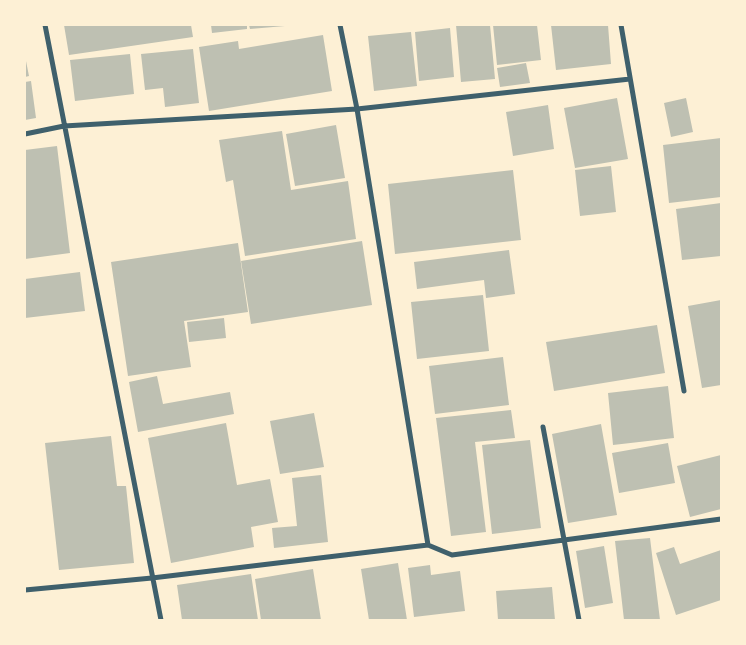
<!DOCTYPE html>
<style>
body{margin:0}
#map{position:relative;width:746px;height:645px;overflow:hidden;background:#fdf0d5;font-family:Quicksand,sans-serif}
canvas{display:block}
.frame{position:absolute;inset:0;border:26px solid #fdf0d5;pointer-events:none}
</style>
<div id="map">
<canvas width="746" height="645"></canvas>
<div class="frame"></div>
</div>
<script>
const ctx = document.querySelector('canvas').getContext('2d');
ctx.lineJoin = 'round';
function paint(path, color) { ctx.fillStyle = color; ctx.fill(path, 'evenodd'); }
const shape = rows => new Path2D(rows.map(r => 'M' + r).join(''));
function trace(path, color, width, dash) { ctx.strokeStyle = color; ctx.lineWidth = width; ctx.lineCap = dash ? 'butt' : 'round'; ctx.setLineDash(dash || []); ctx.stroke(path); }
const building = shape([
 [64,25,191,25,193,37,69,55],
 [211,25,247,25,247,29,212,33],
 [249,25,285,25,285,26,250,29],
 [456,25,490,25,495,79,461,82],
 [493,25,537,25,541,60,497,65],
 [551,25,608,25,611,64,556,70],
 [450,28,454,77,419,81,415,32],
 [411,32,417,86,374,91,368,36],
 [323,35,332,91,209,111,199,47,238,41,239,49],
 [193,49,199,103,165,107,163,88,145,90,141,54],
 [130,54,134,94,75,101,70,60],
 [25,56,29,76,25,77],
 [526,63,530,83,500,87,497,68],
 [31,81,36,118,25,120,25,82],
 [617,98,628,159,575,168,564,108],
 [686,98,693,132,671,137,664,103],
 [548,105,554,149,513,156,506,112],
 [336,125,345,178,295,186,286,134],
 [282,131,291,190,348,181,356,239,245,256,233,180,226,182,219,140],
 [721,138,721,197,669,203,663,145],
 [57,146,70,253,25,259,25,150],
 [611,166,616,212,580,216,575,170],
 [513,170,521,240,395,254,388,184],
 [721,203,721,256,682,260,676,209],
 [362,241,372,305,251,324,241,261],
 [238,243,248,312,184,321,191,367,128,376,111,262],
 [509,250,515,294,486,298,484,280,417,289,414,262],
 [80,272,85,311,25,318,25,279],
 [483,295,489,351,417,359,411,302],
 [721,300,721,385,702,388,688,306],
 [224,318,226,338,189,342,187,322],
 [657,325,665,373,554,391,546,342],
 [503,357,509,405,435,414,429,366],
 [157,376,163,404,230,392,234,414,138,432,129,382],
 [668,386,674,438,613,445,608,393],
 [511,410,515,438,475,442,486,532,451,536,436,418],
 [314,413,324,467,280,474,270,421],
 [226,423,237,485,270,479,278,522,251,527,254,547,171,563,148,438],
 [601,424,617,515,568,523,552,434],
 [111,436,117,486,126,486,134,563,59,570,45,443],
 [530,440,541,528,492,534,482,445],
 [668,443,675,483,619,493,612,453],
 [721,455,721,509,690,517,677,466],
 [321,475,328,542,274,548,272,528,297,526,292,478],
 [650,538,660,620,624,620,615,541],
 [604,546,613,603,585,608,576,551],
 [674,547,680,564,721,550,721,600,676,615,656,553],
 [398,563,407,620,369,620,361,569],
 [430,565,431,575,460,571,465,611,414,617,408,568],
 [313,569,321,620,261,620,255,579],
 [251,574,258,620,182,620,177,585],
 [552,587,555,620,498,620,496,591]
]);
const minor = shape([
 [45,25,161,620],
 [621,25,684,391],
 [25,134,64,126,357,109,630,79],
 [543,427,579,620],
 [428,545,452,555,721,519],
 [25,590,152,578,428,545,357,109,340,25]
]);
paint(building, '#bec0b2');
trace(minor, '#3f606c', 5);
</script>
